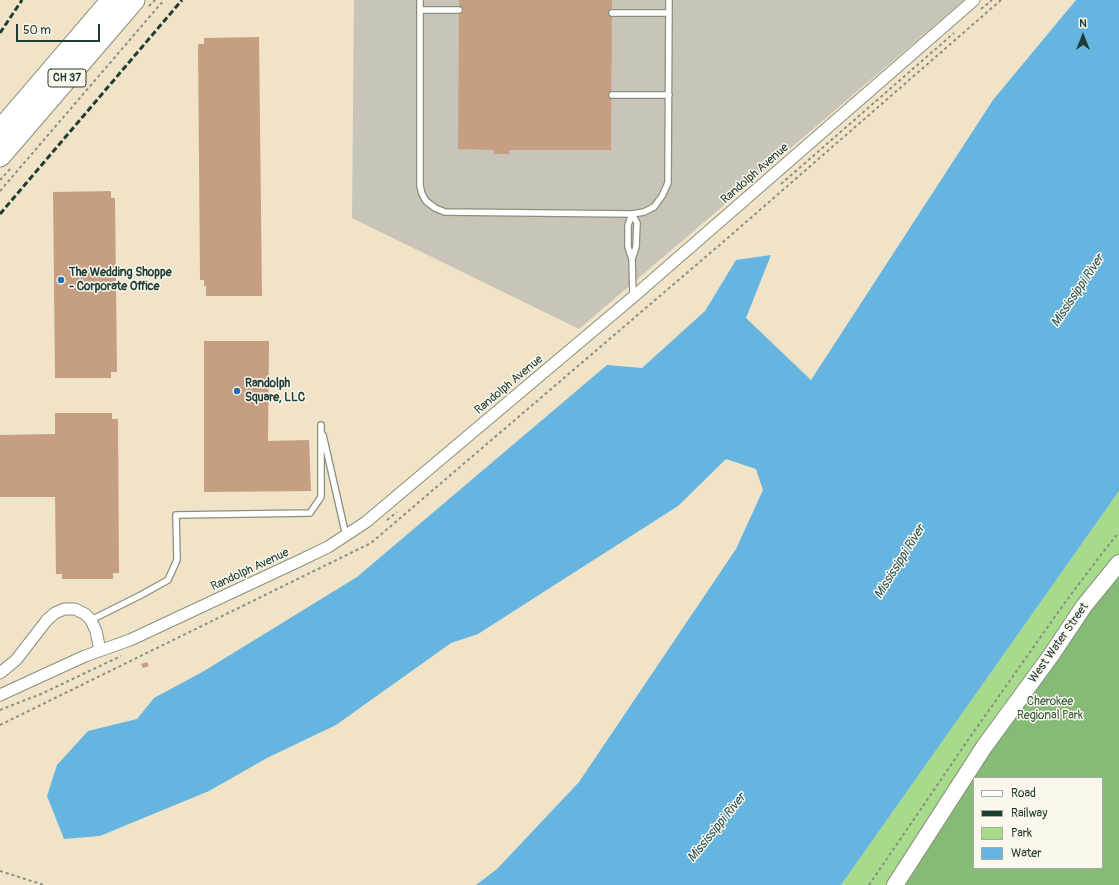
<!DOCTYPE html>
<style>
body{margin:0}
#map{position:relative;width:1119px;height:885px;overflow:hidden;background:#f1e3c7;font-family:Pangolin,sans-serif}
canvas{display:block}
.legend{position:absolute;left:973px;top:777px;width:130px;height:92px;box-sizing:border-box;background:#fbf7ec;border:1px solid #a3ada2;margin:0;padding:5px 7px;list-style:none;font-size:12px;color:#1f3d34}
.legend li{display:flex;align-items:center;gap:8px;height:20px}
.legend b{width:20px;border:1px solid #a3ada2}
.north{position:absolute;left:1063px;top:16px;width:40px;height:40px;-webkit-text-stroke:3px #fbf7ec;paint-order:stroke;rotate:0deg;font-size:11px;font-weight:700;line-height:16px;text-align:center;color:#1f3d34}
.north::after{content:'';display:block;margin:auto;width:14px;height:18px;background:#1f3d34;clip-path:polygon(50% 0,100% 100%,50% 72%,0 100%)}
.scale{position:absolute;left:16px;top:24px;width:84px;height:18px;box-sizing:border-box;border:2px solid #1f3d34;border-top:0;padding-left:5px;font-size:12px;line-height:14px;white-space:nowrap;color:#1f3d34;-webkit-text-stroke:3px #fbf7ec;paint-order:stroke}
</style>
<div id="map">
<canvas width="1119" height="885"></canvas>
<ul class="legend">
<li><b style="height:5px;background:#fff"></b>Road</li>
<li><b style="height:5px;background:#1f3d34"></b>Railway</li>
<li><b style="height:11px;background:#a7db8b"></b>Park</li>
<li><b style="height:11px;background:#65b5e0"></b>Water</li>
</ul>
<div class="north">N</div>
<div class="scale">50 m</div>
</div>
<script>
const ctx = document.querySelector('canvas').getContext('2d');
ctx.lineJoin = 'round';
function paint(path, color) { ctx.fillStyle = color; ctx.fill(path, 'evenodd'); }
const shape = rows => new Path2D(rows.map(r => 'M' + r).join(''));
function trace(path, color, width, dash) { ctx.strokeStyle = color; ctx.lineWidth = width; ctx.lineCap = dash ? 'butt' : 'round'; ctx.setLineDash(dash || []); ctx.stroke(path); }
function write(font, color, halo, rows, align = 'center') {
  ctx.font = font + ' Pangolin,sans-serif'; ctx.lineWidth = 3; ctx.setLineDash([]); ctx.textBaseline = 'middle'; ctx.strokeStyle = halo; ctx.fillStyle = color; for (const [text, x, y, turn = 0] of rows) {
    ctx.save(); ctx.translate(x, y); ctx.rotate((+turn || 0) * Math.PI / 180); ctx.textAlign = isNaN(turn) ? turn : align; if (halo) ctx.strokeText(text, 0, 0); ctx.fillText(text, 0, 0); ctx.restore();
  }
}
const industrial = shape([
 [354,0,964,0,579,329,352,218]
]);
const green = shape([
 [1119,491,1119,885,841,885],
 [974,778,1102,778,1102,868,974,868]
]);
const forest = shape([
 [1119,563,1119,885,898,885],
 [974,778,1102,778,1102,868,974,868]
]);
const water = shape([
 [1076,0,1119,0,1119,491,841,885,476,885,497,869,579,782,736,549,763,490,756,469,726,459,678,506,478,634,451,643,336,725,267,758,209,791,100,836,64,839,47,796,57,765,88,731,137,719,154,698,204,671,357,577,607,365,642,368,705,311,736,260,771,255,746,318,811,380,993,100]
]);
const building = shape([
 [459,0,612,0,611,150,509,150,509,154,494,154,494,150,458,149],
 [259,37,262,296,206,296,206,286,204,286,204,280,200,280,198,44,204,44,204,38],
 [111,191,111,198,115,198,117,372,111,372,111,378,55,378,53,192],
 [204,341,269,341,268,441,309,440,311,491,204,492],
 [55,413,112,413,112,419,118,419,119,573,113,573,113,579,62,579,62,574,56,574,55,497,0,497,0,435,55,434],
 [147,662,149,666,143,668,141,664]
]);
const path = shape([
 [149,6,155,0],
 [981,9,992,0],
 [0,180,10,169],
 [781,184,954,33],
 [0,191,164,0],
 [387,520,397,512],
 [0,710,41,694,121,656],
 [0,725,371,543,730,236,1001,0],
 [0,871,44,885],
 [869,885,968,740,1066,601,1110,543,1119,533]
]);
const lane = shape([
 [420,0,420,186,422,194,426,201,435,208,445,212,632,214,644,212,654,207,662,196,668,183,669,0],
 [420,10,459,10],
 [612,13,669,13],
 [612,95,669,95],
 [632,214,628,225,628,247,632,259,633,296],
 [632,259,636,247,637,223,632,214],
 [323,435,346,536],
 [91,620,141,595,168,580,177,560,176,515,310,513,321,497,321,425]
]);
const street = shape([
 [0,673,16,660,47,620,55,613,64,609,75,609,85,614,91,620,96,631,100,650],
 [0,695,85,656,130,640,301,560,328,547,366,522,633,297,974,0]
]);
const secondary = shape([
 [895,885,984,747,1052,654,1084,606,1119,563]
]);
const highway = shape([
 [0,131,112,0],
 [0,156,134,0]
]);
const rail = shape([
 [0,33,22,0],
 [0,214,182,0]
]);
const markers = [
 [61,280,4,"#1f6fb2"],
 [237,391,4,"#1f6fb2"]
];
const shields = [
 [67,78,38]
];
const shieldNames = [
 ["CH 37",67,78]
];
const streetNames = [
 ["Randolph Avenue",755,174,-41],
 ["Randolph Avenue",509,385,-40],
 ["Randolph Avenue",250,570,-25],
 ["West Water Street",1059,643,-55]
];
const poiNames = [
 ["The Wedding Shoppe",69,273],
 ["- Corporate Office",69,287],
 ["Randolph",245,384],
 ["Square, LLC",245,398]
];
const parkNames = [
 ["Cherokee",1050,702],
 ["Regional Park",1050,716]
];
const waterNames = [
 ["Mississippi River",1078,291,-56],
 ["Mississippi River",900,562,-58],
 ["Mississippi River",717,828,-51]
];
paint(industrial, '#c8c4b8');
paint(green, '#a7db8b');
paint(forest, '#85bb77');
paint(water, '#65b5e0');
paint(building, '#c69f83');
trace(lane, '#88907e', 8);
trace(street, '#88907e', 13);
trace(secondary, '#88907e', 18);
trace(highway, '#88907e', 23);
trace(path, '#88907e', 2, [3, 3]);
trace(lane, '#fff', 5.5);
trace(street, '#fff', 11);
trace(secondary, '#fff', 16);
trace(highway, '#fff', 21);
trace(rail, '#1f3d34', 3, [6, 3]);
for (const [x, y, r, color] of markers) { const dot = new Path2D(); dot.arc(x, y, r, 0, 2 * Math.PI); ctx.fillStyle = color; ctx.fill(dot); trace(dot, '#fbf7ec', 1.5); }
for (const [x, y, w] of shields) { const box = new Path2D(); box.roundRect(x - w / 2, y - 9, w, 18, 3); ctx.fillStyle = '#fbf7ec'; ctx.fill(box); trace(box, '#1f3d34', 1); }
write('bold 11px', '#1f3d34', null, shieldNames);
write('12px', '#1f3d34', '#fbf7ec', streetNames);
write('bold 12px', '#1f3d34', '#fbf7ec', poiNames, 'left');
write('12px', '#3a5d45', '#fbf7ec', parkNames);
write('italic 13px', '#305b5f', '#fbf7ec', waterNames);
</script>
